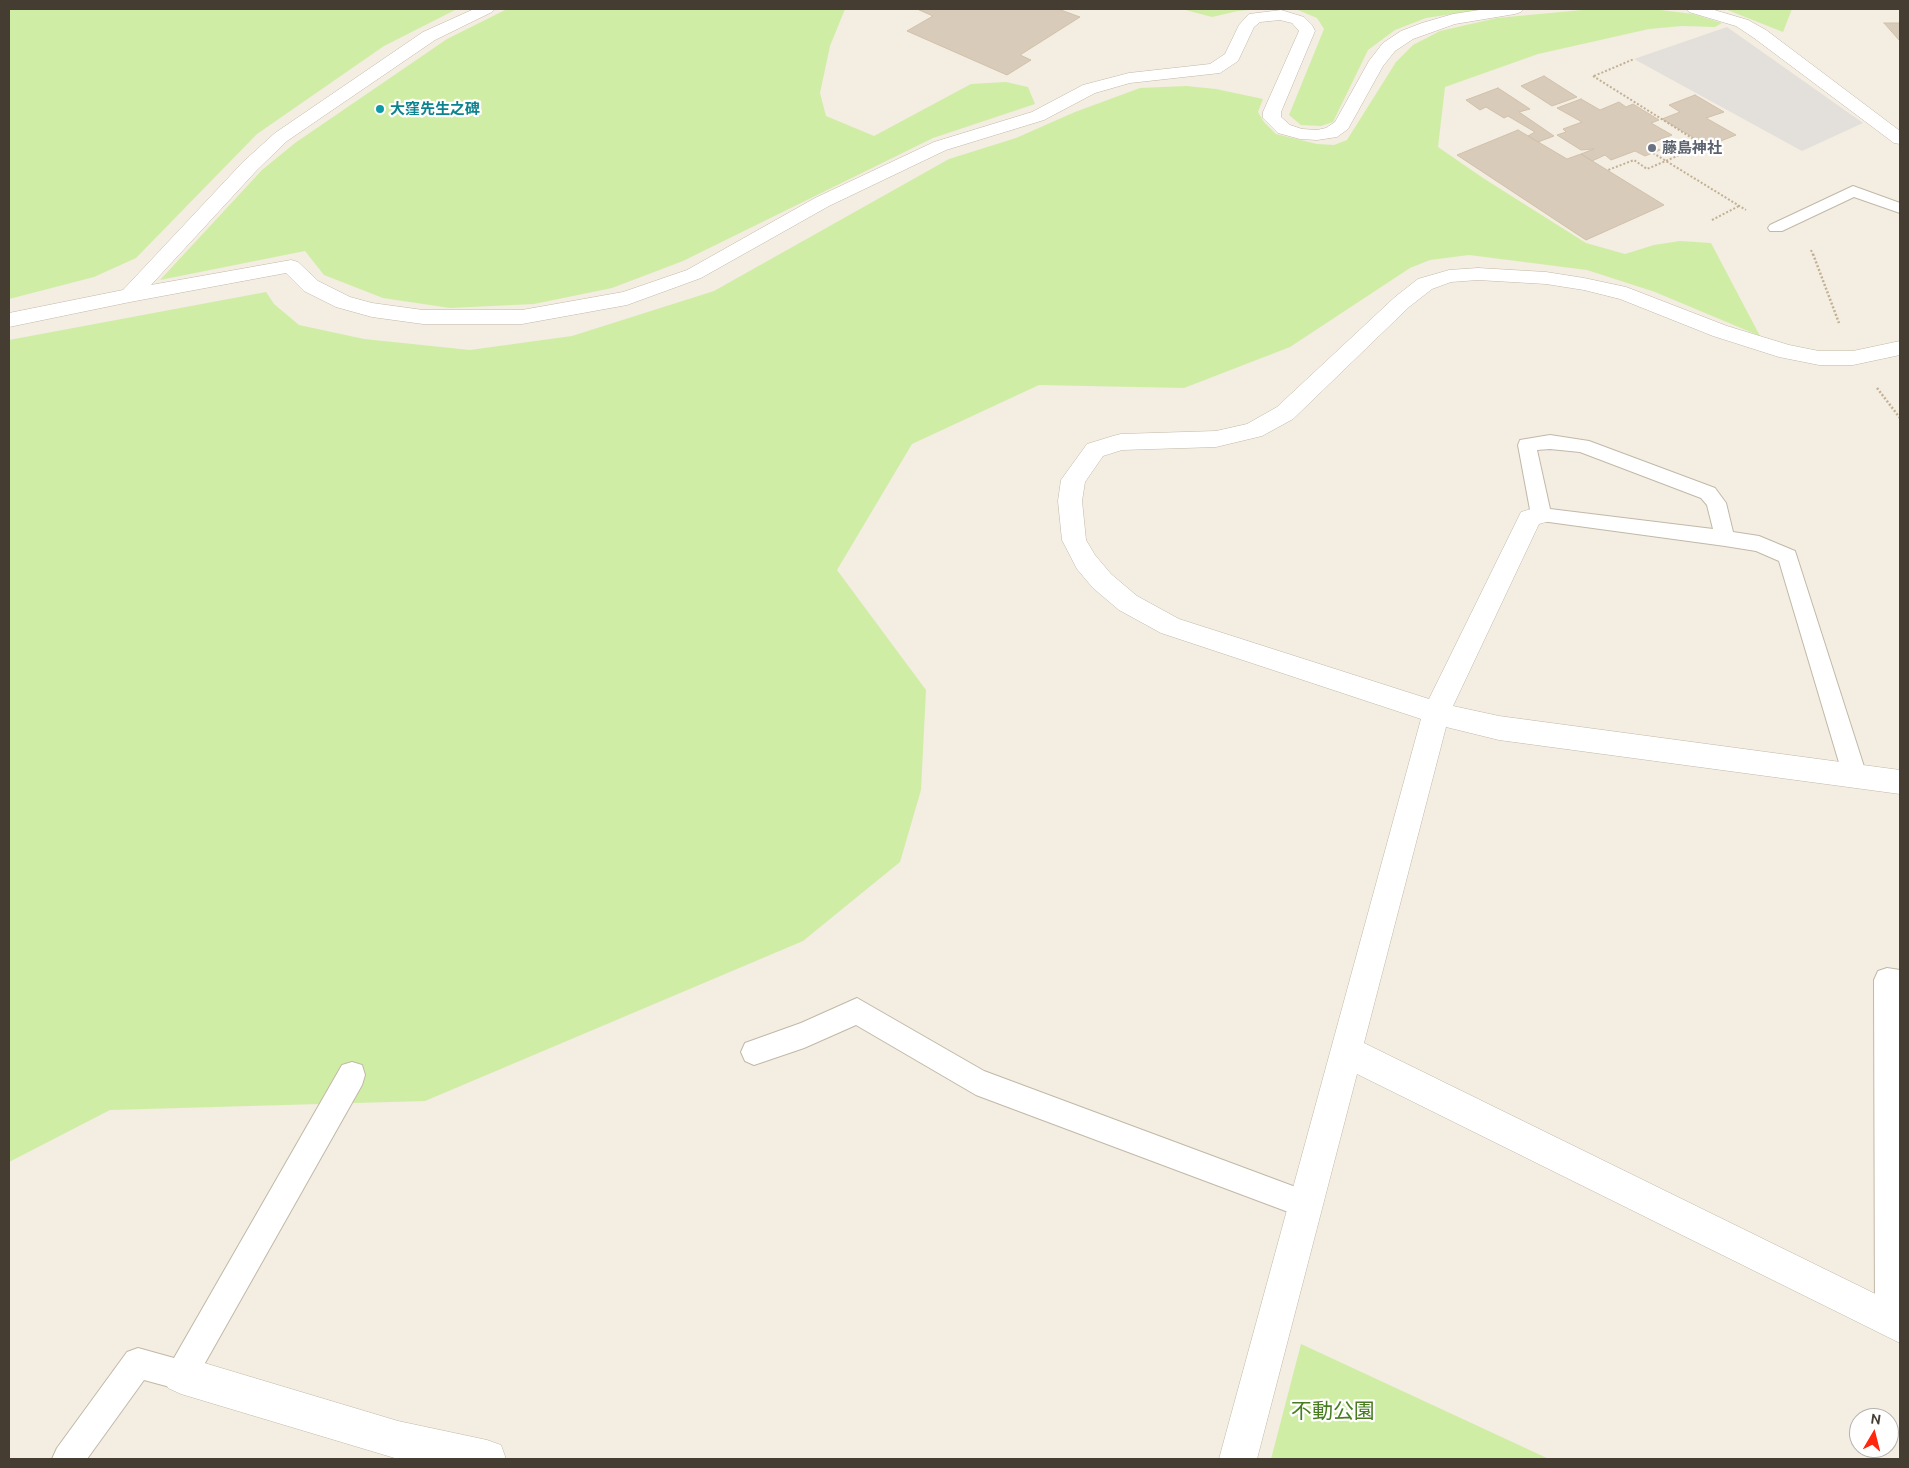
<!DOCTYPE html>
<meta charset="utf-8">
<style>
body{margin:0}
#map{position:relative;width:1909px;height:1468px;overflow:hidden;background:#f3ede2;font-family:Ubuntu,sans-serif}
canvas{display:block}
.frame{position:absolute;inset:0;border:10px solid #453d32;pointer-events:none}
.north{position:absolute;left:1849px;top:1408px;width:50px;height:50px;box-sizing:border-box;background:#fff;border:1px solid #b5b1ad;border-radius:50%;rotate:8deg;font-size:14px;font-weight:700;line-height:20px;text-align:center;color:#453d32}
.north::after{content:'';display:block;margin:auto;width:18px;height:22px;background:#ff270d;clip-path:polygon(50% 0,100% 100%,50% 72%,0 100%)}
</style>
<div id="map">
<canvas width="1909" height="1468"></canvas>
<div class="frame"></div>
<div class="north">N</div>
</div>
<script>
const ctx = document.querySelector('canvas').getContext('2d');
ctx.lineJoin = 'round';
function paint(path, color) { ctx.fillStyle = color; ctx.fill(path, 'evenodd'); }
const shape = rows => new Path2D(rows.map(r => 'M' + r).join(''));
function trace(path, color, width, dash) { ctx.strokeStyle = color; ctx.lineWidth = width; ctx.lineCap = dash ? 'butt' : 'round'; ctx.setLineDash(dash || []); ctx.stroke(path); }
function write(font, color, halo, rows, align = 'center') {
  ctx.font = font + ' Ubuntu,"Noto Sans JP",sans-serif'; ctx.lineWidth = 4.5; ctx.setLineDash([]); ctx.textBaseline = 'middle'; ctx.strokeStyle = halo; ctx.fillStyle = color; for (const [text, x, y, turn = 0] of rows) {
    ctx.save(); ctx.translate(x, y); ctx.rotate((+turn || 0) * Math.PI / 180); ctx.textAlign = isNaN(turn) ? turn : align; if (halo) ctx.strokeText(text, 0, 0); ctx.fillText(text, 0, 0); ctx.restore();
  }
}
const green = shape([
 [9,9,457,9,384,46,257,134,136,258,94,277,9,299],
 [507,9,845,9,830,46,820,93,826,116,874,136,971,84,1006,82,1028,87,1035,104,933,138,683,261,612,288,534,304,450,308,383,298,324,275,305,251,160,280,262,170,295,143,447,39],
 [1182,9,1260,9,1238,11,1212,17],
 [1286,9,1484,9,1426,18,1395,30,1368,50,1333,122,1321,126,1301,125,1289,115,1324,29,1317,18,1298,10],
 [1725,9,1792,9,1783,32],
 [1582,10,1661,10,1693,14,1722,23,1715,27,1682,26,1649,29,1538,54,1445,87,1438,147,1483,178,1586,243,1625,254,1654,245,1680,241,1711,243,1760,336,1655,292,1587,270,1469,255,1430,260,1410,268,1290,347,1184,388,1039,385,912,444,837,570,926,690,921,790,900,862,803,941,425,1101,110,1110,9,1162,9,340,266,292,274,304,299,325,364,339,470,350,572,336,714,291,949,159,1016,138,1075,112,1140,88,1186,86,1216,89,1263,99,1258,112,1264,122,1276,134,1317,144,1334,145,1347,140,1396,62,1413,45,1440,31,1497,18],
 [1301,1344,1549,1459,1271,1459]
]);
const parking = shape([
 [1727,27,1863,123,1802,151,1634,59]
]);
const building = shape([
 [917,9,1058,9,1080,17,1020,55,1031,60,1007,75,907,31,933,16,917,9],
 [1884,23,1900,23,1900,40,1899,40,1884,23],
 [1544,76,1577,97,1552,106,1521,86,1544,76],
 [1498,88,1530,109,1519,112,1554,136,1538,142,1528,136,1535,132,1508,116,1504,118,1486,107,1480,110,1466,100,1498,88],
 [1695,95,1724,112,1706,118,1736,135,1708,146,1662,119,1680,112,1669,105,1695,95],
 [1581,99,1600,110,1619,102,1626,107,1633,104,1659,120,1651,123,1672,135,1649,144,1660,150,1645,156,1635,151,1611,160,1605,155,1592,161,1581,154,1594,149,1581,150,1557,135,1566,132,1563,129,1582,122,1557,108,1581,99],
 [1518,130,1567,159,1581,154,1664,205,1586,240,1457,155,1518,130]
]);
const pathFar1 = shape([
 [1593,76,1703,145,1647,169,1634,160,1608,170],
 [1594,76,1634,59],
 [1653,153,1746,210],
 [1712,220,1739,206],
 [1811,250,1813,255]
]);
const path = shape([
 [1813,254,1839,323],
 [1877,388,1900,418]
]);
const service = shape([
 [1853,186,1900,203,1900,213,1854,197,1782,231,1770,231,1768,228,1770,225,1853,186],
 [1550,435,1589,441,1715,488,1726,503,1733,532,1759,536,1795,551,1867,776,1863,783,1855,786,1847,783,1843,776,1779,561,1756,551,1725,546,1534,520,1531,515,1518,445,1520,440,1550,435],
 [1550,449,1580,452,1701,498,1707,505,1713,529,1550,509,1537,450,1550,449],
 [1887,968,1900,970,1900,1331,1890,1335,1879,1331,1875,1320,1874,980,1878,971,1887,968],
 [857,998,984,1071,1317,1195,1321,1205,1317,1215,1307,1219,976,1095,856,1025,804,1048,754,1065,745,1061,741,1052,745,1043,801,1023,857,998],
 [352,1062,362,1065,365,1075,362,1085,192,1386,181,1390,144,1380,87,1459,52,1459,57,1448,127,1352,138,1348,174,1358,342,1065,352,1062]
]);
const minor = shape([
 [474,9,494,9,492,12,435,40,287,141,257,170,151,285,291,260,298,262,318,281,350,297,372,303,423,310,522,310,623,292,687,270,815,198,934,142,1032,112,1083,85,1129,73,1210,64,1225,54,1239,25,1249,14,1281,10,1304,17,1312,25,1315,31,1281,112,1281,117,1290,125,1302,129,1317,130,1326,128,1335,122,1369,61,1383,43,1401,31,1422,23,1453,14,1486,9,1523,9,1521,12,1515,14,1455,24,1413,39,1395,51,1383,66,1348,129,1337,137,1317,140,1300,139,1278,133,1263,118,1263,112,1299,31,1292,23,1280,20,1260,22,1254,27,1238,61,1220,73,1130,83,1095,93,1044,120,946,150,829,206,701,278,627,305,522,324,423,324,372,317,336,307,304,291,286,273,130,302,9,327,9,313,123,290,243,162,275,133,423,32,474,9],
 [1687,9,1711,9,1748,20,1766,30,1900,131,1900,144,1894,143,1754,38,1736,26,1689,12,1687,9],
 [1478,268,1546,272,1584,278,1626,287,1727,326,1789,345,1819,351,1853,351,1900,341,1900,355,1853,365,1819,365,1779,357,1713,336,1620,299,1584,290,1546,284,1478,280,1451,282,1432,289,1409,307,1293,419,1262,436,1216,447,1122,450,1103,456,1085,482,1082,501,1086,540,1095,555,1111,574,1137,596,1179,619,1429,699,1521,512,1541,506,1550,509,1553,515,1550,521,1539,524,1453,706,1499,716,1900,770,1900,794,1499,740,1446,727,1364,1043,1900,1306,1900,1343,1357,1074,1257,1459,1219,1459,1421,719,1161,633,1119,610,1093,588,1077,569,1062,540,1058,501,1061,480,1087,444,1113,436,1121,434,1216,431,1247,424,1277,407,1395,297,1418,279,1449,270,1478,268],
 [181,1356,398,1421,487,1440,501,1445,506,1459,398,1459,181,1394,168,1388,162,1375,168,1362,181,1356]
]);
const markers = [
 [380,109,5,"#0f9aa8"],
 [1652,148,5,"#6b7280"]
];
const farCulturenames = [
 ["大窪先生之碑",390,109]
];
const farWorshipnames = [
 ["藤島神社",1662,148]
];
const nearParknames = [
 ["不動公園",1333,1411]
];
paint(green, '#d0eda6');
paint(parking, '#e3e0db');
paint(building, '#d9cbb9');
trace(building, '#d1c0a9', 1);
trace(service, '#c2b8a7', 2);
trace(minor, '#c2b8a7', 1);
trace(pathFar1, '#c3b093', 2, [2, 2]);
trace(path, '#c3b093', 2.5, [2, 2]);
paint(service, '#fff');
paint(minor, '#fff');
for (const [x, y, r, color] of markers) { const dot = new Path2D(); dot.arc(x, y, r, 0, 2 * Math.PI); ctx.fillStyle = color; ctx.fill(dot); trace(dot, '#fff', 2); }
write('bold 15px', '#0d838f', '#fff', farCulturenames, 'left');
write('bold 15px', '#5b616d', '#fff', farWorshipnames, 'left');
write('21px', '#477d20', '#fff', nearParknames);
</script>
